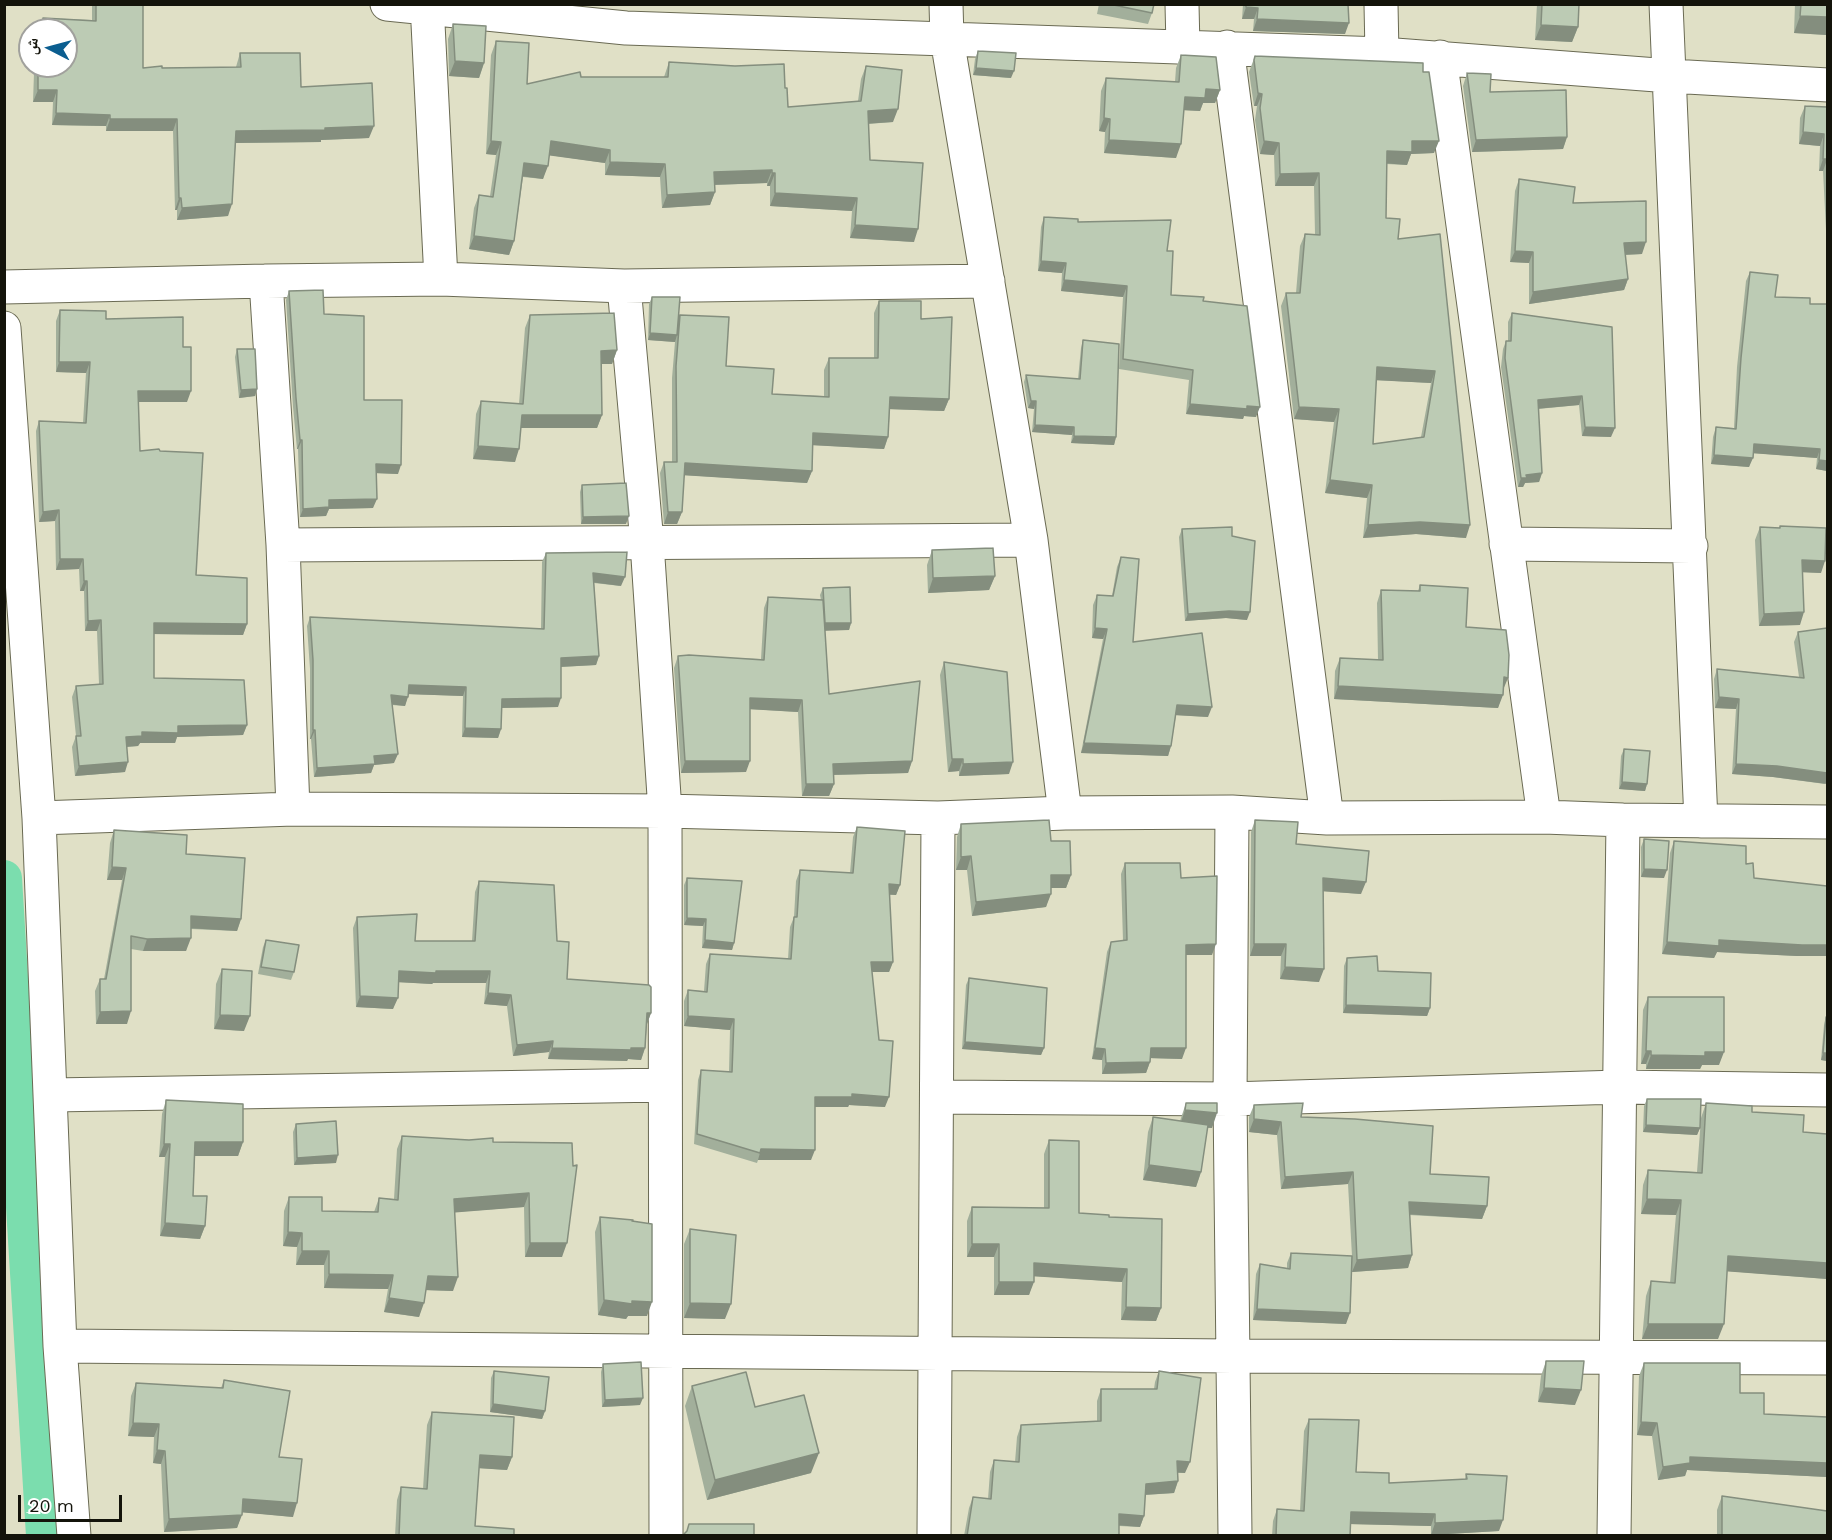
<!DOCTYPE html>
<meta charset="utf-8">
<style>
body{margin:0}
#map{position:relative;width:1832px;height:1540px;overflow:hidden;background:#e0e0c6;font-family:"Work Sans","Noto Naskh Arabic",sans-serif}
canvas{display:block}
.frame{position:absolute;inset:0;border:6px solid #14140b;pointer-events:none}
.north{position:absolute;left:18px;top:18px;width:60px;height:60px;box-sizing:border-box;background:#fff;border:2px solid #a1a19d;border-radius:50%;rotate:276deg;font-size:16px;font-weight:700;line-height:24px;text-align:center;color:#14140b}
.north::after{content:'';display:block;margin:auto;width:21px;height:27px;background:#0b5e90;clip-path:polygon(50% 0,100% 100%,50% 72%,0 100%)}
.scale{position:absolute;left:18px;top:1495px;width:104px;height:27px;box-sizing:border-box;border:3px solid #14140b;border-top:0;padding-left:8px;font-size:18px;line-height:21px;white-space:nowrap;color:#14140b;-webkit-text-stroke:4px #fff;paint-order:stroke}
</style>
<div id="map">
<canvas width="1832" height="1540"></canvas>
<div class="frame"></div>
<div class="north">ش</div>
<div class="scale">20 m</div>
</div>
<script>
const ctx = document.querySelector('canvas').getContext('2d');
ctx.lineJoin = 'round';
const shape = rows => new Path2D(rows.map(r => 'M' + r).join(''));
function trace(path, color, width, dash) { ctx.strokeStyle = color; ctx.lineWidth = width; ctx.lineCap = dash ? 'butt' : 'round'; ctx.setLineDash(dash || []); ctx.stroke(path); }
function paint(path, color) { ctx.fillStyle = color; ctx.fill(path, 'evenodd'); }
const canal = shape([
 [4,878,44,1536]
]);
const minor = shape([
 [387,4,626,28,1382,54,1670,76,1828,85],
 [427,4,441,279],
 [946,4,947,39,1031,540,1065,813],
 [1182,4,1183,48],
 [1381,4,1382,54],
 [1666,4,1701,821],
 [1227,47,1327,818],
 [1440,57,1544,817],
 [266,281,283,545,293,809],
 [624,286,647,543,665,811,666,1536],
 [4,287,266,281,441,279,624,286,988,281],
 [4,328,39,818,60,1346,74,1536],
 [1506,544,1691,546],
 [283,545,1031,540],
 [1232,812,1230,1099,1235,1536],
 [39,818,293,809,665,811,938,818,1065,813,1232,812,1327,818,1544,817,1623,820,1828,822],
 [51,1095,665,1085],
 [937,1097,1230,1099,1619,1087,1828,1090],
 [60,1346,1233,1356,1828,1358],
 [934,1536,938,818],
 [1614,1536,1623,820]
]);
const wall = shape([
 [92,4,143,4,143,68,236,67,240,53,301,87,369,138,321,140,321,142,236,143,228,216,177,220,177,210,175,210,173,131,106,131,106,126,52,125,53,102,33,102,34,73,36,66,66,66,66,30,39,30,43,18,92,20],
 [1099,4,1154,4,1152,13,1148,24,1097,14],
 [1243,4,1348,4,1345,34,1253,31,1254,19,1242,19],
 [1537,4,1579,4,1578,27,1572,42,1535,40],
 [1795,4,1827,4,1827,35,1794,33],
 [453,24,484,63,479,78,449,76,448,39],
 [496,41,527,84,581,77,664,77,669,62,785,88,788,107,858,101,861,79,866,66,893,122,868,124,870,160,914,242,850,238,852,211,770,206,770,186,767,186,767,183,715,185,715,192,710,205,662,208,660,177,605,175,605,163,549,155,543,179,523,177,514,241,509,255,469,249,474,208,479,195,490,196,496,155,486,154,491,55],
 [978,51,1011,78,973,75,975,59],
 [1181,55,1220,90,1215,103,1203,103,1200,111,1184,110,1176,158,1104,153,1105,132,1099,131,1101,91,1106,78,1175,82,1176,68],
 [1255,56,1423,72,1434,153,1411,154,1407,165,1386,164,1386,218,1398,239,1440,234,1466,538,1416,534,1363,538,1367,498,1325,493,1334,422,1294,419,1281,306,1286,293,1296,293,1300,246,1305,234,1315,234,1314,186,1275,186,1274,155,1260,154,1255,120,1257,106,1254,106,1249,72],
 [1376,380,1431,383,1421,437,1373,444],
 [1467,73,1490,92,1567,137,1563,149,1472,152,1463,86],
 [1805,106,1827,107,1827,230,1826,230,1823,171,1819,171,1820,146,1799,144,1800,118],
 [1519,179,1573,203,1642,254,1625,255,1628,279,1624,290,1529,304,1529,263,1510,262,1515,191],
 [1044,217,1078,222,1167,251,1171,295,1203,301,1256,417,1244,416,1243,419,1186,414,1189,380,1119,369,1123,297,1061,291,1062,273,1038,271,1041,227],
 [1750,272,1775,297,1810,304,1827,304,1827,471,1816,469,1817,458,1753,453,1749,467,1711,464,1713,437,1716,427,1734,428,1737,367,1746,281],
 [289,291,324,314,398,474,376,473,373,508,329,509,326,516,300,517,298,449,297,449,293,407,286,300],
 [652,297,678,321,680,315,726,366,772,394,824,396,824,370,829,358,874,358,874,313,879,301,921,319,949,399,944,411,890,409,888,437,884,449,813,445,812,471,807,483,684,475,682,512,677,524,664,524,660,473,664,462,672,462,672,378,675,342,648,340,649,304],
 [60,310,106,319,183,347,187,402,138,402,140,451,196,575,247,624,243,635,154,634,154,678,247,725,243,735,177,737,175,743,140,743,138,746,127,747,125,772,75,776,72,747,76,736,72,697,76,686,99,684,97,631,85,631,84,591,80,591,79,569,56,570,55,521,39,522,36,431,39,421,83,423,86,373,56,372,56,321],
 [1512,313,1612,327,1611,437,1582,436,1579,405,1538,409,1542,473,1539,482,1525,483,1523,487,1518,487,1501,367,1503,349,1506,341,1508,341,1508,322],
 [530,315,617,350,612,364,601,364,602,415,597,428,521,428,515,462,473,459,476,414,481,401,519,404,525,328],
 [1083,340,1116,437,1114,445,1071,443,1072,435,1032,432,1034,409,1028,408,1024,382,1026,375,1078,379,1081,348],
 [237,349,257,389,255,396,239,398,235,357],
 [582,485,626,524,581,524,580,492],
 [1780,526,1821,573,1802,572,1800,625,1759,626,1755,540,1760,527,1780,528],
 [1182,529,1232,536,1247,620,1226,618,1185,621,1179,537],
 [932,550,995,576,989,590,928,593,927,565],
 [546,553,621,586,594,583,599,656,596,665,561,667,558,707,501,708,501,729,498,738,462,737,463,696,408,694,405,706,392,705,394,763,374,765,371,773,314,777,311,739,310,739,310,669,307,626,310,617,541,629,542,562],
 [1121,557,1133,642,1208,717,1176,715,1171,746,1168,756,1081,753,1103,639,1092,638,1093,605,1097,595,1112,596,1117,567],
 [1420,585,1466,627,1503,690,1498,708,1334,699,1335,671,1340,658,1378,660,1377,603,1381,590,1418,591],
 [823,588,851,623,849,630,825,630,829,694,912,761,908,773,833,775,834,784,829,796,802,796,798,712,750,709,746,772,681,773,674,668,678,656,761,659,764,608,768,597,821,600,820,595],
 [1798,632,1825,784,1773,777,1732,774,1736,709,1715,708,1714,679,1717,669,1799,677,1794,642],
 [944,662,1009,774,959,776,959,771,948,772,940,675],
 [1624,749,1647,784,1645,791,1619,789,1621,756],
 [1255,820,1296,844,1361,894,1323,891,1319,982,1280,979,1281,956,1250,956,1251,832],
 [961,824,1051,841,1071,875,1066,888,1051,888,1046,907,972,916,967,870,956,870,957,837],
 [857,827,900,885,896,895,889,895,893,962,889,972,872,972,885,1107,849,1105,848,1107,815,1107,811,1160,758,1160,757,1163,694,1144,698,1080,701,1070,729,1072,730,1030,684,1026,684,1001,688,990,704,991,706,964,710,954,788,959,790,927,794,917,796,881,800,870,850,873,853,837],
 [114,830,186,854,241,919,237,931,191,929,186,951,143,951,131,949,127,1024,96,1024,95,991,100,979,104,979,122,880,107,880,110,843],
 [1644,839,1664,878,1641,877,1641,847],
 [1674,841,1746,864,1754,878,1827,886,1827,956,1797,956,1717,952,1714,958,1662,954,1670,853],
 [1125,863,1181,878,1212,955,1186,955,1182,1059,1150,1058,1150,1062,1146,1073,1102,1074,1102,1060,1092,1059,1107,952,1111,942,1123,941,1121,874],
 [687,878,734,943,732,950,702,948,703,926,684,925,684,885],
 [479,881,557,941,567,979,651,1013,647,1024,645,1048,641,1060,628,1059,627,1061,548,1059,549,1052,513,1056,507,1006,484,1004,486,983,433,983,432,984,398,982,393,1009,356,1007,353,928,357,917,415,941,472,941,475,892],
 [266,940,294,972,291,980,258,974,263,947],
 [1347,958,1430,1008,1427,1016,1343,1013,1344,966],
 [222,969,244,1031,214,1029,216,984],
 [969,978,1044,1048,1041,1055,962,1049,966,985],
 [1648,997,1719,1065,1702,1065,1700,1069,1646,1069,1646,1064,1641,1064,1643,1010],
 [1826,1017,1827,1017,1827,1061,1821,1060,1824,1025],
 [1647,1099,1700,1128,1697,1135,1643,1132,1644,1106],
 [166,1100,243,1142,238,1156,195,1156,193,1196,205,1226,200,1239,160,1236,165,1157,159,1157,162,1114],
 [1186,1103,1212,1128,1207,1128,1201,1172,1196,1187,1143,1180,1148,1132,1153,1117,1180,1121],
 [1706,1103,1752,1112,1803,1132,1827,1134,1827,1279,1727,1271,1718,1339,1642,1339,1646,1296,1651,1281,1670,1283,1676,1215,1641,1214,1643,1185,1648,1170,1697,1172,1701,1118],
 [1254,1105,1301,1117,1430,1174,1487,1206,1482,1219,1409,1215,1412,1255,1408,1268,1352,1272,1352,1264,1346,1324,1253,1320,1256,1274,1260,1264,1287,1268,1287,1263,1291,1253,1352,1256,1348,1184,1281,1189,1277,1135,1249,1132,1249,1117],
 [296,1124,336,1163,294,1165,293,1132],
 [402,1136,493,1142,572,1143,562,1257,525,1257,524,1207,455,1212,453,1291,426,1290,419,1317,384,1312,388,1289,324,1288,324,1265,296,1265,297,1247,283,1246,284,1211,289,1197,322,1211,374,1212,379,1198,394,1199,397,1149],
 [1049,1140,1079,1213,1109,1217,1161,1308,1156,1321,1121,1320,1122,1282,1034,1276,1029,1295,994,1295,994,1257,967,1257,967,1221,972,1207,1044,1208,1044,1154],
 [600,1217,647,1316,628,1316,626,1319,598,1315,595,1232],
 [690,1229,725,1319,684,1318,684,1244],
 [1546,1361,1575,1405,1538,1402,1541,1376],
 [1644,1363,1740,1393,1764,1414,1827,1417,1827,1477,1687,1470,1685,1476,1658,1480,1652,1436,1637,1435,1639,1376],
 [603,1364,640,1405,602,1407,601,1372],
 [494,1371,545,1411,542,1419,490,1412,491,1378],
 [1159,1371,1185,1473,1178,1473,1178,1481,1174,1493,1145,1495,1144,1516,1140,1527,1119,1526,1119,1536,964,1536,969,1508,973,1497,988,1499,990,1472,994,1460,1015,1462,1017,1437,1021,1425,1097,1421,1097,1401,1101,1389,1154,1389,1155,1382],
 [224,1380,279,1457,293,1517,242,1512,237,1528,164,1532,161,1464,153,1463,154,1437,128,1436,131,1396,136,1383,221,1388],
 [692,1386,755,1407,811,1473,707,1500,685,1406],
 [432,1412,512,1457,507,1470,479,1468,475,1526,514,1536,395,1536,397,1500,401,1487,423,1489,427,1425],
 [1309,1419,1356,1472,1389,1483,1465,1479,1466,1474,1499,1531,1431,1535,1431,1526,1351,1524,1350,1536,1272,1536,1273,1521,1277,1509,1300,1511,1304,1431],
 [1722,1496,1827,1536,1717,1536,1717,1510]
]);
const shadedWall = shape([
 [1246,7,1258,8,1254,19,1242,19],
 [1800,16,1827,17,1827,35,1794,33],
 [1257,19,1349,23,1345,34,1253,31],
 [1541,25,1578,27,1572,42,1535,40],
 [455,61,484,63,479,78,449,76],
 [976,68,1014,71,1011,78,973,75],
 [1206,89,1220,90,1215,103,1203,103,1200,111,1180,110,1185,97],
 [38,90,57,90,53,102,33,102],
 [1258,93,1262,94,1257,106,1254,106],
 [898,109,893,122,863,124,868,111],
 [56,113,110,115,106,126,52,125],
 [1104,118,1110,119,1105,132,1099,131],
 [110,119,177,119,173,131,106,131],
 [374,126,369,138,321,140,321,142,232,143,236,131,325,128],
 [1803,132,1824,134,1820,146,1799,144],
 [1567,137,1563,149,1472,152,1476,140],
 [1109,140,1181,144,1176,158,1104,153],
 [491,141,501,142,496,155,486,154],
 [551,141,610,150,605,163,546,155],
 [1264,141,1279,143,1274,155,1260,154],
 [1412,141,1439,141,1434,153,1411,154,1407,165,1382,163,1387,151],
 [1823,159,1827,159,1827,160,1823,171,1819,171],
 [610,162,665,164,660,177,605,175],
 [524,163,548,166,543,179,520,176],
 [772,170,767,183,709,185,714,172],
 [772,173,775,173,770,186,767,186],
 [1319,173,1314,186,1275,186,1280,174],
 [715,192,710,205,662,208,667,195],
 [775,193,857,198,852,211,770,206],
 [179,198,181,198,177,210,175,210],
 [232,204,228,216,177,220,182,208],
 [855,225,918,229,914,242,850,238],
 [474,236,514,241,509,255,469,249],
 [1646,242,1642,254,1619,255,1624,243],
 [1515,251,1533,252,1529,263,1510,262],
 [1041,261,1066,263,1062,273,1038,271],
 [1628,279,1624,290,1529,304,1533,292],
 [1064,280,1127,286,1123,297,1061,291],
 [650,333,677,335,675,342,648,340],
 [617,350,612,364,596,364,601,351],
 [59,362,90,362,86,373,56,372],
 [1377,367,1435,371,1431,383,1372,380],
 [257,389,255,396,239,398,241,390],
 [138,391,191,391,187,402,134,402],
 [1582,396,1579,405,1535,409,1538,400],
 [890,397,949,399,944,411,886,409],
 [1031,401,1036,401,1034,409,1028,408],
 [1190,404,1247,406,1260,407,1256,417,1244,416,1243,419,1186,414],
 [1299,407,1339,409,1334,422,1294,419],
 [522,415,602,415,597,428,517,428],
 [1035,425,1074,427,1072,435,1032,432],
 [1585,427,1615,428,1611,437,1582,436],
 [813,433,888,437,884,449,809,445],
 [1074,436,1116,437,1114,445,1071,443],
 [300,440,302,440,298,449,297,449],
 [1754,444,1820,449,1817,458,1750,453],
 [478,446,519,449,515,462,473,459],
 [1714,455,1753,458,1749,467,1711,464],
 [1819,460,1827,461,1827,471,1816,469],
 [685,463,812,471,807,483,680,475],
 [376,464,401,465,398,474,373,473],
 [1542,473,1539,482,1525,483,1523,487,1518,487,1521,478,1526,475],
 [1330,480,1372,485,1367,498,1325,493],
 [377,499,373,508,329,509,326,516,300,517,303,509,329,500],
 [59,510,55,521,39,522,43,512],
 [668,512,682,512,677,524,664,524],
 [629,516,626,524,581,524,583,517],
 [1420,522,1470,525,1466,538,1416,534,1363,538,1368,525],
 [60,559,83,559,79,569,56,570],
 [1802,560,1825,561,1821,573,1797,572],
 [593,573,625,577,621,586,590,582],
 [995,576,989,590,928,593,933,578],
 [84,581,87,581,84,591,80,591],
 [1229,611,1250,612,1247,620,1226,618,1185,621,1188,614],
 [1804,612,1800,625,1759,626,1764,614],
 [101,620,97,631,85,631,88,621],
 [154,623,247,624,243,635,151,634],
 [824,623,851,623,849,630,821,631],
 [1095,628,1107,629,1103,639,1092,638],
 [599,656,596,665,558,667,561,658],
 [1504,677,1508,678,1503,690],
 [409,685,466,687,463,696,405,694],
 [1338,686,1503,695,1498,708,1334,699],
 [391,695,408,697,405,706,388,704],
 [1719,697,1739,699,1736,709,1715,708],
 [561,698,558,707,498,708,502,699],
 [750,698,802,700,798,712,746,709],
 [1177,705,1212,707,1208,717,1173,715],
 [247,725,243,735,177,737,175,743,140,743,138,746,123,747,126,737,142,732,178,726],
 [465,728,501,729,498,738,462,737],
 [313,730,315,730,311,739,310,739],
 [1084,743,1171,746,1168,756,1081,753],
 [398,754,394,763,374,765,371,773,314,777,317,768,374,756],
 [952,759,963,759,959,771,948,772],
 [685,761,750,761,746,772,681,773],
 [912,761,908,773,828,775,833,764],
 [128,762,125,772,75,776,79,766],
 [1013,762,1009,774,959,776,963,764],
 [1736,764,1777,766,1827,773,1827,784,1773,777,1732,774],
 [1622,782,1647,784,1645,791,1619,789],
 [806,784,834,784,829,796,802,796],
 [971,856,967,870,956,870,961,857],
 [112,867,126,868,122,880,107,880],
 [1644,869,1667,870,1664,878,1641,877],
 [1051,875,1071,875,1066,888,1046,888],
 [1323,878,1366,882,1361,894,1319,891],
 [889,884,900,885,896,895,885,894],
 [1051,894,1046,907,972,916,976,902],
 [191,916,241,919,237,931,186,928],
 [687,918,706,919,703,926,684,925],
 [191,938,186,951,143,951,147,939],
 [705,940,734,943,732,950,702,948],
 [1719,940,1827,945,1827,956,1797,956,1717,952,1714,958,1662,954,1667,942],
 [1216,944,1212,955,1182,955,1186,945],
 [1254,944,1286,944,1281,956,1250,956],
 [871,962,893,962,889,972,868,972],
 [1285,967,1324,969,1319,982,1280,979],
 [399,971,490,971,486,983,433,983,432,984,395,982],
 [488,993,511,995,507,1006,484,1004],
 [360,996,398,998,393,1009,356,1007],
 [1346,1005,1430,1008,1427,1016,1343,1013],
 [131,1011,127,1024,96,1024,100,1012],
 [647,1013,651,1013,647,1024],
 [220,1015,250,1016,244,1031,214,1029],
 [688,1016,734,1019,730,1030,684,1026],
 [553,1041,549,1052,513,1056,517,1045],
 [965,1042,1044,1048,1041,1055,962,1049],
 [552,1048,645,1048,641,1060,628,1059,627,1061,548,1059],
 [1095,1048,1105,1049,1102,1060,1092,1059],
 [1151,1048,1186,1048,1182,1059,1147,1058],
 [1646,1051,1651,1051,1646,1064,1641,1064],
 [1705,1052,1724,1052,1719,1065,1702,1065,1700,1069,1646,1069,1651,1055],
 [1823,1053,1827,1053,1827,1061,1821,1060],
 [1150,1062,1146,1073,1102,1074,1106,1063],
 [852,1094,889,1097,885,1107,849,1105,848,1107,811,1107,815,1097],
 [1185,1110,1217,1113,1212,1128,1180,1125],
 [1254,1119,1281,1122,1277,1135,1249,1132],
 [1646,1125,1700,1128,1697,1135,1643,1132],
 [195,1142,243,1142,238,1156,191,1156],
 [164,1144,170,1144,165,1157,159,1157],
 [761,1149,815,1150,811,1160,758,1160],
 [338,1155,336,1163,294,1165,297,1158],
 [1149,1165,1201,1172,1196,1187,1143,1180],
 [1353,1172,1348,1184,1281,1189,1285,1177],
 [529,1193,524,1207,449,1213,454,1199],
 [1647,1199,1681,1200,1676,1215,1641,1214],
 [1409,1202,1487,1206,1482,1219,1404,1214],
 [165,1223,205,1226,200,1239,160,1236],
 [288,1232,302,1233,297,1247,283,1246],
 [530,1243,567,1243,562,1257,525,1257],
 [972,1244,999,1244,994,1257,967,1257],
 [302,1251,329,1251,324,1265,296,1265],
 [1412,1255,1408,1268,1352,1272,1357,1260],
 [1728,1256,1827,1263,1827,1279,1722,1271],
 [1034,1263,1127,1269,1122,1282,1029,1276],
 [329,1274,393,1275,388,1289,324,1288],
 [428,1276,458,1277,453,1291,423,1290],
 [999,1282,1034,1282,1029,1295,994,1295],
 [389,1298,424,1303,419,1317,384,1312],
 [604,1300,632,1301,652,1302,647,1316,628,1316,626,1319,598,1315],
 [690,1303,731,1304,725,1319,684,1318],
 [1126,1307,1161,1308,1156,1321,1121,1320],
 [1257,1309,1350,1313,1346,1324,1253,1320],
 [1648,1324,1724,1324,1718,1339,1642,1339],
 [1544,1388,1581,1390,1575,1405,1538,1402],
 [643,1398,640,1405,602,1407,605,1400],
 [493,1404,545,1411,542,1419,490,1412],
 [1641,1422,1657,1423,1652,1436,1637,1435],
 [133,1423,159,1424,154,1437,128,1436],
 [157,1450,165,1451,161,1464,153,1463],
 [819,1453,811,1473,707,1500,715,1480],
 [480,1455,512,1457,507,1470,476,1468],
 [1690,1457,1827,1463,1827,1477,1687,1470,1685,1476,1658,1480,1663,1467],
 [1177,1461,1190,1462,1185,1473,1172,1472],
 [1178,1481,1174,1493,1142,1495,1146,1484],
 [243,1499,297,1503,293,1517,238,1512],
 [1351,1512,1435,1514,1431,1526,1347,1524],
 [1119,1514,1144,1516,1140,1527,1115,1525],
 [242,1515,237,1528,164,1532,169,1519],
 [1503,1520,1499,1531,1431,1535,1435,1523]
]);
const building = shape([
 [96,4,143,4,143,68,162,66,162,68,241,67,240,53,300,53,301,87,372,83,374,126,325,128,325,130,236,131,232,204,182,208,181,198,179,198,177,119,110,119,110,115,56,113,57,90,38,90,38,66,66,66,66,30,43,30,43,18,96,21,96,4],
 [1109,4,1154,4,1152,13,1109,4],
 [1246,4,1348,4,1349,23,1257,19,1258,8,1246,7,1246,4],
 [1542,4,1579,4,1578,27,1541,25,1542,4],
 [1801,4,1827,4,1827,17,1800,16,1801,4],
 [453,24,486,26,484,63,455,61,453,24],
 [496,41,529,43,527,84,580,72,581,77,668,77,669,62,735,66,784,64,785,88,787,88,788,107,861,101,866,66,902,70,898,109,868,111,870,160,923,163,918,229,855,225,857,198,775,193,775,173,772,173,772,170,714,172,715,192,667,195,665,164,610,162,610,150,551,141,548,166,524,163,514,241,474,236,479,195,493,197,501,142,491,141,496,41],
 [978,51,1016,53,1014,71,976,68,978,51],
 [1181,55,1216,57,1220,90,1206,89,1205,98,1185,97,1181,144,1109,140,1110,119,1104,118,1106,78,1179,82,1181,55],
 [1255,56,1423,63,1423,72,1429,72,1439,141,1412,141,1412,152,1387,151,1386,218,1400,219,1398,239,1440,234,1470,525,1420,522,1368,525,1372,485,1330,480,1339,409,1299,407,1286,293,1300,293,1305,234,1320,235,1319,173,1280,174,1279,143,1264,141,1260,108,1262,94,1258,93,1254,60,1255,56],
 [1377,367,1435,371,1424,437,1373,444,1377,367],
 [1467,73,1491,74,1490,92,1566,90,1567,137,1476,140,1467,73],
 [1805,106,1827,107,1827,159,1823,159,1824,134,1803,132,1805,106],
 [1519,179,1575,187,1573,203,1646,201,1646,242,1624,243,1628,279,1533,292,1533,252,1515,251,1519,179],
 [1044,217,1078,219,1078,222,1171,220,1167,251,1173,251,1171,295,1204,297,1203,301,1247,306,1260,407,1247,406,1247,409,1190,404,1193,370,1123,359,1127,286,1064,280,1066,263,1041,261,1044,217],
 [1750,272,1778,275,1775,297,1810,298,1810,304,1827,304,1827,461,1819,460,1820,449,1754,444,1753,458,1714,455,1716,427,1736,429,1741,358,1750,272],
 [323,290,324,314,364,316,364,400,402,400,401,465,376,464,377,499,329,500,329,507,303,509,302,440,300,440,296,398,289,291,323,290],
 [652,297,680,297,677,335,650,333,652,297],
 [879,301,921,301,921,319,952,317,949,399,890,397,888,437,813,433,812,471,685,463,682,512,668,512,664,462,677,462,676,366,680,315,729,317,726,366,774,369,772,394,829,397,829,358,878,358,879,301],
 [60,310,106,311,106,319,183,317,183,347,191,347,191,391,138,391,140,451,159,449,160,451,203,453,196,575,247,578,247,624,154,623,154,678,244,680,247,725,178,726,178,733,142,732,142,736,126,737,128,762,79,766,76,736,81,736,76,686,103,684,101,620,88,621,87,581,84,581,83,559,60,559,59,510,43,512,39,421,86,423,90,362,59,362,60,310],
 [614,313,617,350,601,351,602,415,522,415,519,449,478,446,481,401,523,404,530,315,614,313],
 [1512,313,1612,327,1615,428,1585,427,1582,396,1538,400,1542,473,1526,475,1527,478,1521,478,1505,358,1506,341,1511,341,1512,313],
 [1083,340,1119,344,1116,437,1074,436,1074,427,1035,425,1036,401,1031,401,1026,375,1080,379,1083,340],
 [237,349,255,349,257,389,241,390,237,349],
 [626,483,629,516,583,517,582,485,626,483],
 [1780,526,1826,528,1825,561,1802,560,1804,612,1764,614,1760,527,1780,528,1780,526],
 [1232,527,1232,536,1255,541,1250,612,1229,611,1188,614,1182,529,1232,527],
 [993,548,995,576,933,578,932,550,993,548],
 [627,552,625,577,593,573,599,656,561,658,561,698,502,699,501,729,465,728,466,687,409,685,408,697,391,695,398,754,374,756,375,764,317,768,315,730,313,730,313,660,310,617,544,629,546,553,627,552],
 [1121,557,1139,559,1133,642,1202,633,1212,707,1177,705,1171,746,1084,743,1107,629,1095,628,1097,595,1113,596,1121,557],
 [1420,585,1468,588,1466,627,1506,630,1509,655,1508,678,1504,677,1503,695,1338,686,1340,658,1383,660,1381,590,1420,591,1420,585],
 [850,587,851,623,825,623,823,588,850,587],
 [768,597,823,600,829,694,920,681,912,761,833,764,834,784,806,784,802,700,750,698,750,761,685,761,678,656,689,655,764,660,768,597],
 [1827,628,1827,773,1777,766,1736,764,1739,699,1719,697,1717,669,1804,678,1798,632,1827,628],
 [944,662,1007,672,1013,762,963,764,963,759,952,759,944,662],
 [1624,749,1650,751,1647,784,1622,782,1624,749],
 [1049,820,1051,841,1070,841,1071,875,1051,875,1051,894,976,902,971,856,961,857,961,824,1049,820],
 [1255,820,1298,822,1296,844,1369,851,1366,882,1323,878,1324,969,1285,967,1286,944,1254,944,1255,820],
 [857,827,905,831,900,885,889,884,893,962,871,962,879,1040,893,1041,889,1097,852,1094,852,1097,815,1097,815,1150,761,1149,760,1153,697,1134,701,1070,732,1072,734,1019,688,1016,688,990,707,992,710,954,791,959,794,917,797,917,800,870,853,873,857,827],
 [114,830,187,835,186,854,245,858,241,919,191,916,191,938,147,939,131,936,131,1011,100,1012,100,979,106,979,126,868,112,867,114,830],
 [1644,839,1669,841,1667,870,1644,869,1644,839],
 [1674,841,1746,846,1746,864,1753,863,1754,878,1827,886,1827,945,1802,945,1719,940,1719,946,1667,942,1674,841],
 [1125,863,1180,863,1181,878,1217,876,1216,944,1186,945,1186,1048,1151,1048,1150,1062,1106,1063,1105,1049,1095,1048,1111,942,1127,940,1125,863],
 [687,878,742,881,734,943,705,940,706,919,687,918,687,878],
 [479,881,554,885,557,941,569,942,567,979,649,985,651,987,651,1013,647,1013,645,1048,631,1048,631,1050,552,1048,553,1041,517,1045,511,995,488,993,490,971,436,971,436,973,399,971,398,998,360,996,357,917,417,914,415,941,475,941,479,881],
 [266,940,299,945,294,972,261,967,266,940],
 [1377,956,1378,971,1431,973,1430,1008,1346,1005,1347,958,1377,956],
 [222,969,252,971,250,1016,220,1015,222,969],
 [969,978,1047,988,1044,1048,965,1042,969,978],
 [1648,997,1724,997,1724,1052,1705,1052,1705,1056,1651,1055,1651,1051,1646,1051,1648,997],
 [1826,1017,1827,1017,1827,1053,1823,1053,1826,1017],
 [1647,1099,1701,1099,1700,1128,1646,1125,1647,1099],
 [166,1100,243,1104,243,1142,195,1142,193,1196,207,1196,205,1226,165,1223,170,1144,164,1144,166,1100],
 [1186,1103,1217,1103,1217,1113,1185,1110,1186,1103],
 [1303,1103,1301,1117,1355,1119,1433,1126,1430,1174,1489,1177,1487,1206,1409,1202,1412,1255,1357,1260,1353,1172,1285,1177,1281,1122,1254,1119,1254,1105,1303,1103],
 [1706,1103,1752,1106,1752,1112,1804,1115,1803,1132,1827,1134,1827,1263,1728,1256,1724,1324,1648,1324,1651,1281,1675,1283,1681,1200,1647,1199,1648,1170,1702,1173,1706,1103],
 [1153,1117,1208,1125,1201,1172,1149,1165,1153,1117],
 [336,1121,338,1155,297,1158,296,1124,336,1121],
 [402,1136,469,1140,493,1138,493,1142,572,1143,573,1166,577,1165,567,1243,530,1243,529,1193,454,1199,458,1277,428,1276,424,1303,389,1298,393,1275,329,1274,329,1251,302,1251,302,1233,288,1232,289,1197,322,1197,322,1211,378,1212,379,1198,398,1200,402,1136],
 [1049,1140,1079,1141,1079,1213,1109,1215,1109,1217,1162,1219,1161,1308,1126,1307,1127,1269,1034,1263,1034,1282,999,1282,999,1244,972,1244,972,1207,1049,1208,1049,1140],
 [600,1217,633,1220,632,1221,652,1224,652,1302,632,1301,632,1304,604,1300,600,1217],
 [690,1229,736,1235,731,1304,690,1303,690,1229],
 [1291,1253,1352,1256,1350,1313,1257,1309,1260,1264,1290,1269,1291,1253],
 [1546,1361,1584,1361,1581,1390,1544,1388,1546,1361],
 [641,1362,643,1398,605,1400,603,1364,641,1362],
 [1644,1363,1740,1363,1740,1393,1764,1393,1764,1414,1827,1417,1827,1463,1690,1457,1690,1463,1663,1467,1657,1423,1641,1422,1644,1363],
 [494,1371,549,1377,545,1411,493,1404,494,1371],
 [1159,1371,1201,1378,1190,1462,1177,1461,1178,1481,1146,1484,1144,1516,1119,1514,1119,1536,967,1536,973,1497,991,1499,994,1460,1019,1462,1021,1425,1101,1421,1101,1389,1157,1389,1159,1371],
 [746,1372,755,1407,804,1395,819,1453,715,1480,692,1386,746,1372],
 [224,1380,290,1391,279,1457,302,1459,297,1503,243,1499,242,1515,169,1519,165,1451,157,1450,159,1424,133,1423,136,1383,223,1388,224,1380],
 [432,1412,514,1417,512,1457,480,1455,475,1526,514,1529,514,1536,399,1536,401,1487,427,1489,432,1412],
 [1309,1419,1359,1420,1356,1472,1389,1473,1389,1483,1467,1479,1466,1474,1507,1476,1503,1520,1435,1523,1435,1514,1351,1512,1350,1536,1276,1536,1277,1509,1304,1511,1309,1419],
 [1722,1496,1827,1511,1827,1536,1722,1536,1722,1496],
 [689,1524,754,1524,754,1536,682,1536,687,1531,689,1524]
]);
trace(canal, '#7bddae', 36);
trace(minor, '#6a6a53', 35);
trace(minor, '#fff', 33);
paint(wall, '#a2af9b');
paint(shadedWall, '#848e7e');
paint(building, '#bccbb4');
trace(building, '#848e7e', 1.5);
</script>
